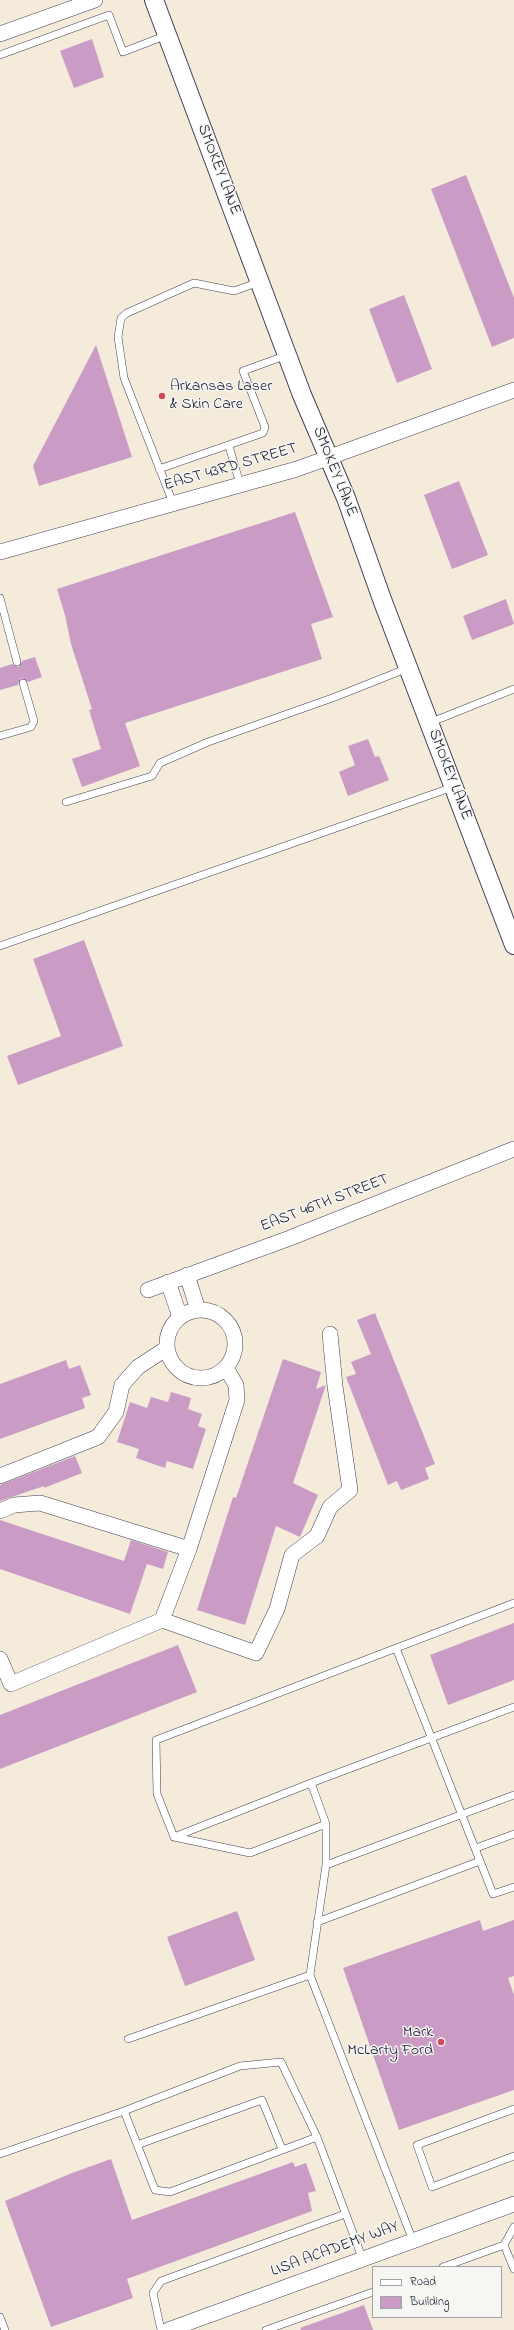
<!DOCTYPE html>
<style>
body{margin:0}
#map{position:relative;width:514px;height:2330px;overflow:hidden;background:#f4ebdb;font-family:"Indie Flower",sans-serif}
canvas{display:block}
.legend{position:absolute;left:372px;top:2266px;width:130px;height:52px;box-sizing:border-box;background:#f6f6f2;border:1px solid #a1a1a9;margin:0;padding:5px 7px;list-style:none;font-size:12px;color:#22223b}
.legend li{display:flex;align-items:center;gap:8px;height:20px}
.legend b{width:20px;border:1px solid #a1a1a9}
</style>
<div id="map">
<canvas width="514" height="2330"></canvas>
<ul class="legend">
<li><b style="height:5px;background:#fff"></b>Road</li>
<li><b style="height:11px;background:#ca9cc5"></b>Building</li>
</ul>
</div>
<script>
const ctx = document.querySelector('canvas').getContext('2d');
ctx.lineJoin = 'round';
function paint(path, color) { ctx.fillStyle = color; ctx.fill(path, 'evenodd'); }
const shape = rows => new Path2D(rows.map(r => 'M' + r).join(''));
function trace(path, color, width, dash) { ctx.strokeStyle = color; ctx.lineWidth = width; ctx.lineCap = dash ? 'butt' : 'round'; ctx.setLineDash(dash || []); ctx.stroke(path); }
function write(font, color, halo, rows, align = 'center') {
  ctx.font = font + ' "Indie Flower",sans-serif'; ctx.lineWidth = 3; ctx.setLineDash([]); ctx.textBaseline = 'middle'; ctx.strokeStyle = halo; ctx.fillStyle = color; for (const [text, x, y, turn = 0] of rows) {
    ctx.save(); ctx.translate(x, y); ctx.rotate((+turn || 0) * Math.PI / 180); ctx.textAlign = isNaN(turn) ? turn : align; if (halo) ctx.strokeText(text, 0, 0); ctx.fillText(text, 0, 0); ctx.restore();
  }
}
const building = shape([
 [92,39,104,77,74,88,60,51],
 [466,175,514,298,514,338,492,347,431,189],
 [404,295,432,369,397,383,369,309],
 [96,345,132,457,39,486,33,466],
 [459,481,488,555,452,569,424,495],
 [295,512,333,617,311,624,322,659,125,723,140,766,82,787,72,759,101,749,89,710,92,709,71,644,65,615,57,589],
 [506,599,514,624,472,640,463,616],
 [35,657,42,677,28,682,21,678,18,685,0,690,0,668,12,664,19,667,22,661],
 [368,739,375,757,379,756,389,780,348,796,339,772,355,765,348,746],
 [84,940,123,1046,18,1085,7,1056,61,1036,33,959],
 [375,1313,435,1464,425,1468,429,1479,401,1490,397,1481,388,1485,346,1377,356,1374,351,1362,371,1354,357,1320],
 [283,1359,321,1372,316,1389,326,1385,293,1483,318,1495,300,1537,276,1526,245,1625,197,1610,233,1497,236,1498],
 [66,1360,69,1369,80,1365,91,1395,82,1398,85,1408,0,1439,0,1384],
 [171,1392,191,1398,188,1409,202,1414,198,1426,206,1429,193,1469,167,1461,165,1468,136,1458,139,1449,117,1442,130,1402,147,1408,151,1397,168,1402],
 [75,1456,82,1473,44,1488,44,1486,0,1501,0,1485],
 [0,1520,124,1561,131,1540,168,1552,163,1569,147,1564,130,1614,0,1569],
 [514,1623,514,1680,448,1705,430,1655],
 [178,1645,197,1692,0,1769,0,1715],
 [237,1911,255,1960,185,1986,167,1937],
 [480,1920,483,1931,514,1920,514,1976,508,1978,514,1995,514,2090,399,2130,343,1968],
 [111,2159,132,2220,293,2162,295,2167,306,2163,316,2191,308,2193,312,2211,127,2279,133,2298,51,2327,5,2201,72,2173],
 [364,2305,373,2330,301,2330,300,2328]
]);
const service = shape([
 [0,55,109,15,123,52,167,35],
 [229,446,240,484],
 [159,469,263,433,265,427,243,371,287,355],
 [173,503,124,378,118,337,121,318,127,313,194,283,234,291,259,282],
 [0,598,17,662],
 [429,723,514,689],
 [0,736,31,727,34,721,23,683],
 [66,802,152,776,160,763,208,742,335,697,408,668],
 [0,946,453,787],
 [396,1648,493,1894,514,1887],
 [311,1783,326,1824,326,1865,310,1975,413,2241],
 [174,1837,157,1794,156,1740,514,1603],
 [174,1837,311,1783,514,1707],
 [174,1837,250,1853,326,1824],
 [476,1848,514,1834],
 [326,1865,514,1795],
 [317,1922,480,1861],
 [128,2039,310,1975],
 [514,2109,417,2145,432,2187,514,2156],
 [124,2111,155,2190,170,2192,317,2137],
 [137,2145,262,2100,282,2149],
 [0,2154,124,2111,240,2066,281,2062,317,2137,363,2260],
 [504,2245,514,2269],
 [443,2267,504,2245,514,2227],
 [0,2317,5,2330],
 [161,2330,153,2293,161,2281,345,2214],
 [266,2330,373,2292]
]);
const minor = shape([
 [0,34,95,0],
 [0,552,297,469,514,390],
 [187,1275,198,1310],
 [168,1282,180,1317],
 [148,1290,290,1238,514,1149],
 '167 1344a34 34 0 1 1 68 0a34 34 0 1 1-68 0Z',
 [226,1368,236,1385,237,1400,189,1549,162,1620,256,1653,277,1609,292,1555,317,1536,330,1507,350,1490,335,1386,330,1334],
 [0,1476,98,1437,116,1412,122,1385,138,1367,167,1348],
 [0,1511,14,1505,40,1503,189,1549],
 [0,1659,11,1684,162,1620],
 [168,2330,514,2204]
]);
const tertiary = shape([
 [154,0,302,395,346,498,383,602,514,945]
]);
const markers = [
 [162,396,4,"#d1495b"],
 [441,2042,4,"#d1495b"]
];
const streetNames = [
 ["SMOKEY LANE",218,170,69],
 ["EAST 43RD STREET",231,468,-16],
 ["SMOKEY LANE",334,472,68],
 ["SMOKEY LANE",449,775,69],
 ["EAST 46TH STREET",325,1204,-21],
 ["LISA ACADEMY WAY",335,2250,-20]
];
const poiNames = [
 ["Arkansas Laser",170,387],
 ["& Skin Care",170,405],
 ["Mark",433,2033,"right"],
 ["McLarty Ford",433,2051,"right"]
];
paint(building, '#ca9cc5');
trace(service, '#424053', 8);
trace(minor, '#424053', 16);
trace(tertiary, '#424053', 20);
trace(service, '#fff', 7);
trace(minor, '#fff', 15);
trace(tertiary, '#fff', 18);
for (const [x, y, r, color] of markers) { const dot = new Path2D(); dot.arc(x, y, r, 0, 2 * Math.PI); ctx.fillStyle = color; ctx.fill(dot); trace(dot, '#f6f6f2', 1.5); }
write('16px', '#22223b', '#f6f6f2', streetNames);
write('16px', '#22223b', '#f6f6f2', poiNames, 'left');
</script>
